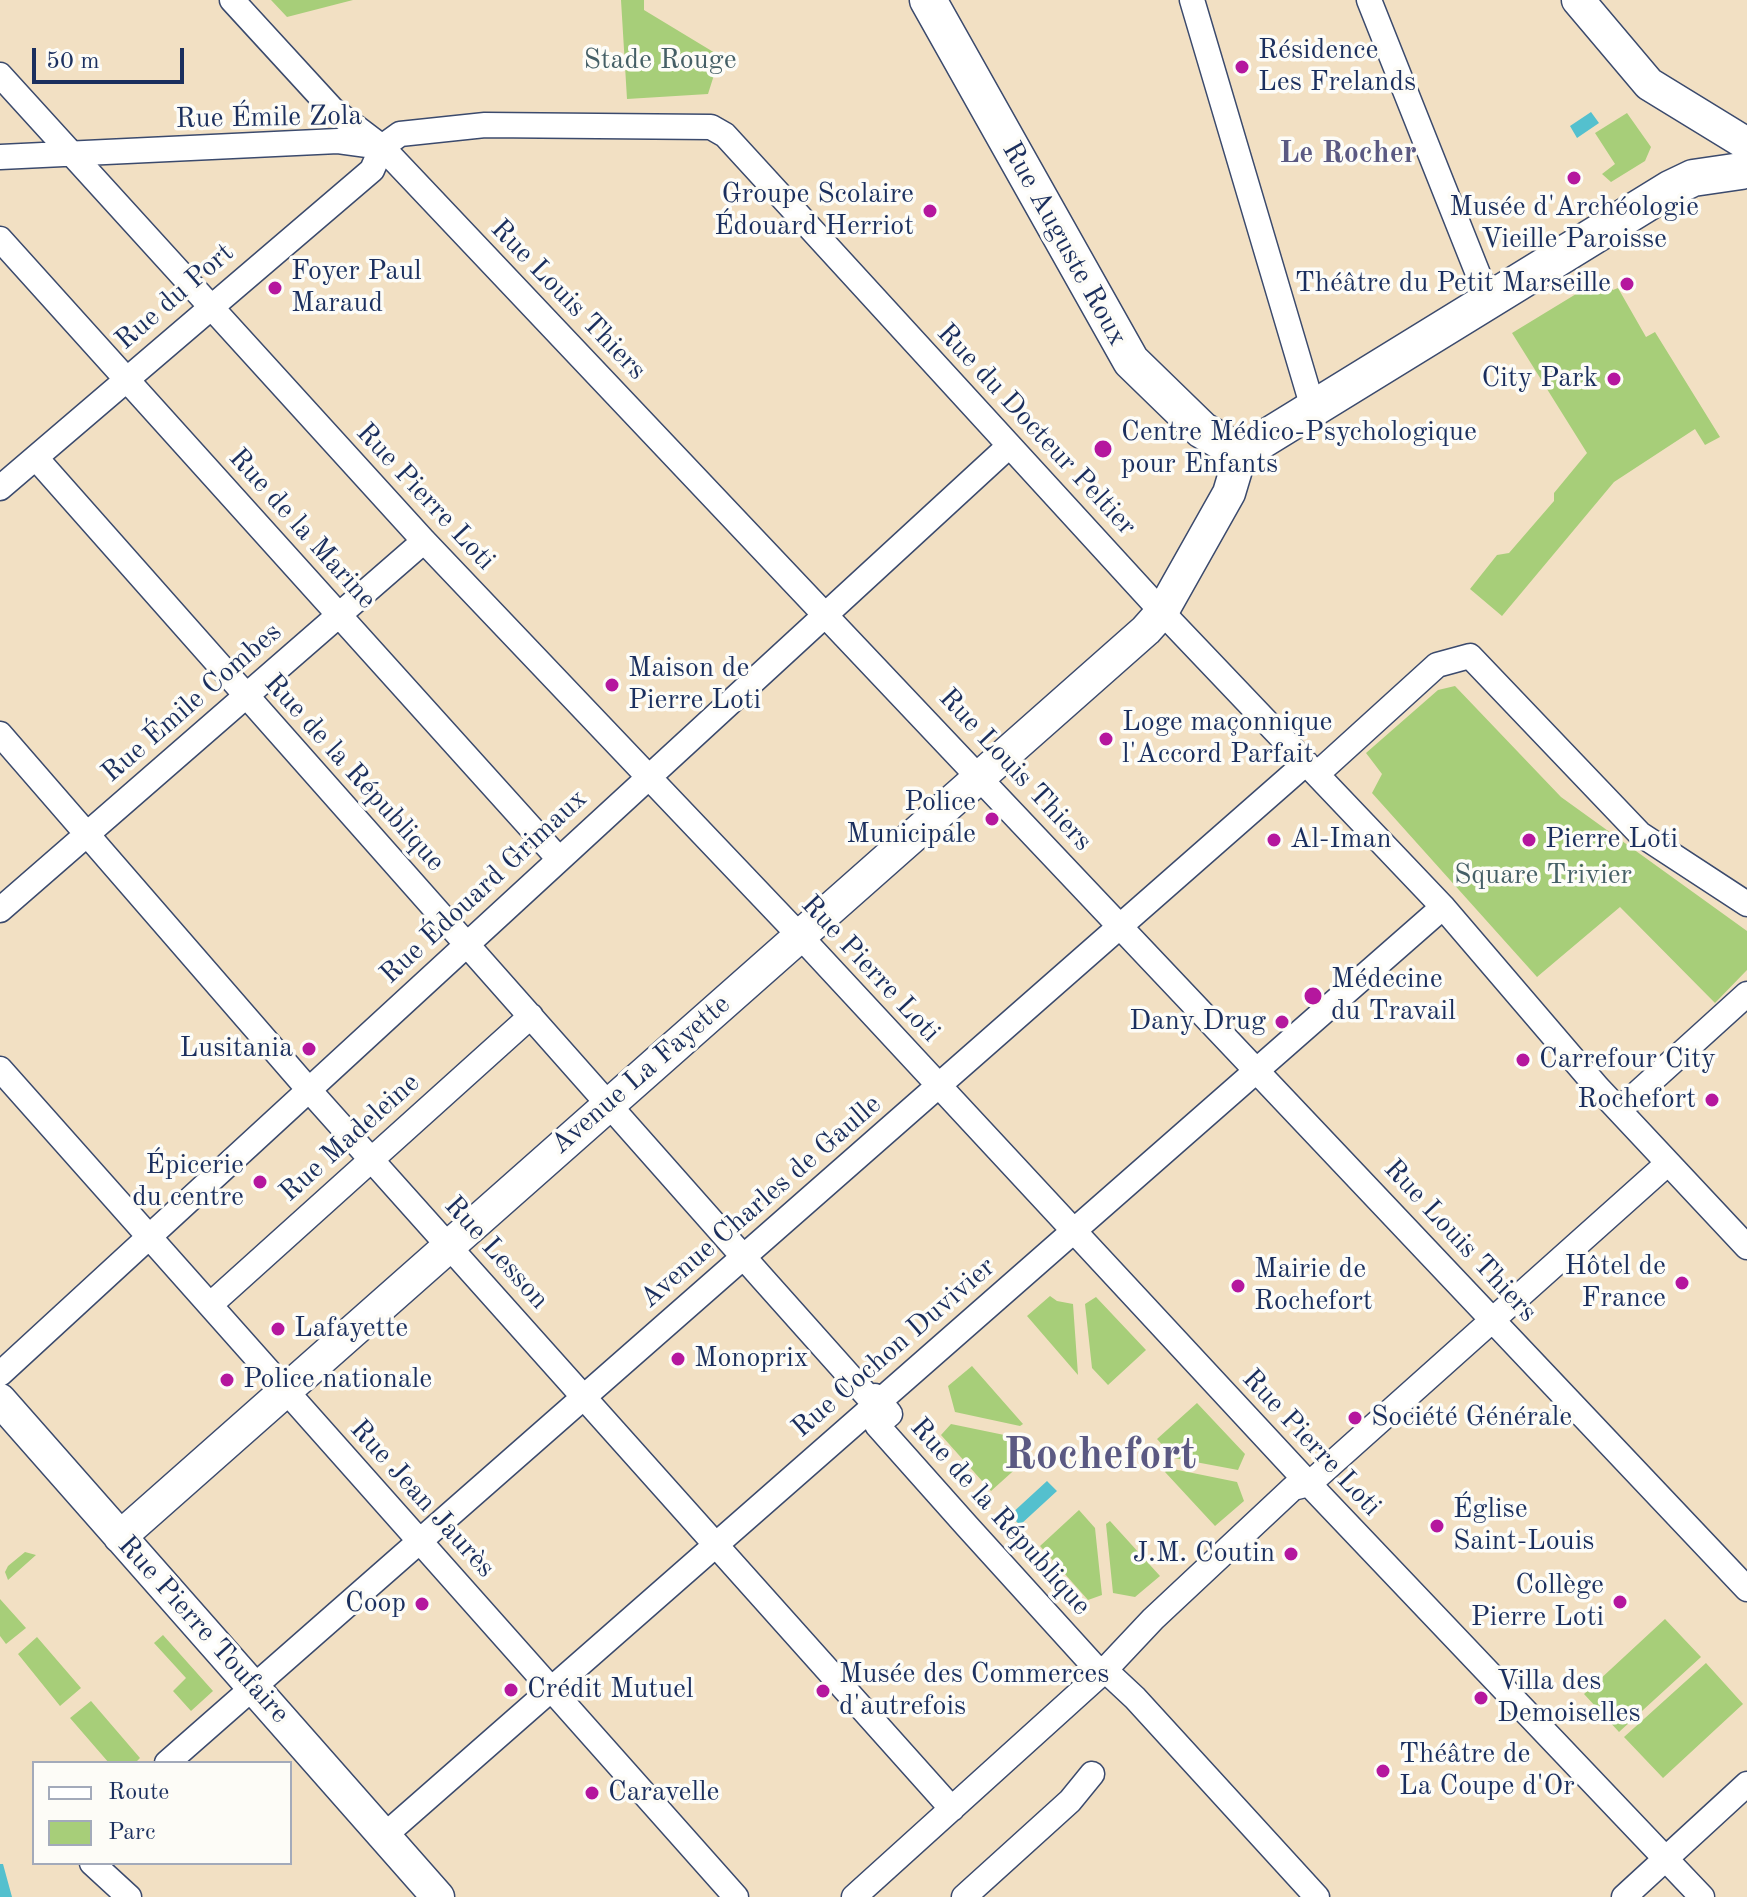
<!DOCTYPE html>
<meta charset="utf-8">
<style>
body{margin:0}
#map{position:relative;width:1747px;height:1897px;overflow:hidden;background:#f2e0c3;font-family:"Old Standard TT",serif}
canvas{display:block}
.legend{position:absolute;left:32px;top:1761px;width:260px;height:104px;box-sizing:border-box;background:#fdfcf7;border:2px solid #a3aaba;margin:0;padding:10px 14px;list-style:none;font-size:24px;color:#1b2f5e}
.legend li{display:flex;align-items:center;gap:16px;height:40px}
.legend b{width:40px;border:2px solid #a3aaba}
.scale{position:absolute;left:32px;top:48px;width:152px;height:36px;box-sizing:border-box;border:4px solid #1b2f5e;border-top:0;padding-left:10px;font-size:24px;line-height:28px;white-space:nowrap;color:#1b2f5e;-webkit-text-stroke:6px #fdfcf7;paint-order:stroke}
</style>
<div id="map">
<canvas width="1747" height="1897"></canvas>
<ul class="legend">
<li><b style="height:10px;background:#fff"></b>Route</li>
<li><b style="height:22px;background:#a7ce79"></b>Parc</li>
</ul>
<div class="scale">50 m</div>
</div>
<script>
const ctx = document.querySelector('canvas').getContext('2d');
ctx.lineJoin = 'round';
function paint(path, color) { ctx.fillStyle = color; ctx.fill(path, 'evenodd'); }
const shape = rows => new Path2D(rows.map(r => 'M' + r).join(''));
function trace(path, color, width, dash) { ctx.strokeStyle = color; ctx.lineWidth = width; ctx.lineCap = dash ? 'butt' : 'round'; ctx.setLineDash(dash || []); ctx.stroke(path); }
function write(font, color, halo, rows, align = 'center') {
  ctx.font = font + ' "Old Standard TT",serif'; ctx.lineWidth = 7; ctx.setLineDash([]); ctx.textBaseline = 'middle'; ctx.strokeStyle = halo; ctx.fillStyle = color; for (const [text, x, y, turn = 0] of rows) {
    ctx.save(); ctx.translate(x, y); ctx.rotate((+turn || 0) * Math.PI / 180); ctx.textAlign = isNaN(turn) ? turn : align; if (halo) ctx.strokeText(text, 0, 0); ctx.fillText(text, 0, 0); ctx.restore();
  }
}
const green = shape([
 [271,0,353,0,287,17],
 [621,0,644,0,644,10,720,56,708,94,627,99],
 [1627,113,1651,147,1645,161,1611,182,1602,174,1615,164,1595,133],
 [1604,277,1613,290,1618,288,1646,337,1655,332,1720,437,1705,445,1695,429,1614,482,1502,616,1470,589,1497,555,1509,553,1554,501,1554,493,1587,453,1512,333],
 [1455,686,1561,797,1747,931,1747,970,1715,1003,1620,907,1537,977,1372,793,1382,774,1366,753,1438,690],
 [1050,1296,1057,1301,1073,1304,1078,1375,1027,1316],
 [1096,1297,1146,1350,1108,1385,1092,1368,1085,1304],
 [972,1366,1023,1424,1020,1426,955,1412,948,1386],
 [1197,1403,1245,1454,1238,1470,1174,1458,1157,1439],
 [951,1424,1014,1437,1031,1455,991,1491,941,1435],
 [1168,1468,1237,1482,1244,1501,1215,1526,1165,1472],
 [1079,1510,1095,1528,1102,1595,1088,1600,1040,1546],
 [1110,1521,1160,1576,1135,1597,1113,1593,1106,1524],
 [25,1552,36,1555,8,1580,5,1572,8,1566],
 [0,1599,26,1628,6,1644,0,1636],
 [1665,1619,1701,1657,1619,1732,1584,1694],
 [163,1635,213,1691,191,1711,173,1691,186,1678,154,1643],
 [37,1637,81,1688,60,1706,18,1654],
 [1706,1663,1743,1704,1663,1778,1624,1737],
 [91,1701,140,1758,135,1763,109,1763,70,1718]
]);
const water = shape([
 [1591,112,1599,123,1577,138,1570,126],
 [1047,1481,1057,1491,1020,1525,1010,1515],
 [0,1864,3,1864,12,1897,0,1897]
]);
const street = shape([
 [232,0,332,109,382,147,1747,1589],
 [1192,0,1313,408],
 [1369,0,1488,299],
 [0,75,424,541,800,936,1309,1484,1702,1897],
 [0,157,338,141,382,147,400,134,485,125,711,127,725,135,1162,612,1443,907,1598,1088,1747,1247],
 [0,239,559,859],
 [36,458,763,1279,871,1400,875,1396,890,1414,877,1425,966,1525,1094,1666,1105,1670,1135,1698,1317,1897],
 [0,488,372,170,382,147],
 [0,734,309,1090,952,1809],
 [1317,774,1437,665,1470,656,1640,834,1747,904],
 [0,910,424,541],
 [0,1069,736,1897],
 [1619,1110,1747,994],
 [210,1305,531,1016],
 [0,1374,1009,446],
 [167,1763,1306,763],
 [385,1835,1443,907],
 [92,1863,129,1897],
 [854,1897,1105,1670,1153,1619,1293,1488,1309,1484,1667,1164],
 [964,1897,1070,1801,1092,1774],
 [1624,1897,1747,1784]
]);
const secondary = shape([
 [1578,0,1649,84,1747,144],
 [0,1400,438,1897],
 [120,1537,1146,630,1162,612,1229,493,1241,453]
]);
const primary = shape([
 [928,0,1131,361,1202,430,1241,453,1670,189,1693,178,1741,171]
]);
const markers = [
 [1242,67,8,"#b5179e"],
 [1574,178,8,"#b5179e"],
 [930,211,8,"#b5179e"],
 [1627,284,8,"#b5179e"],
 [275,288,8,"#b5179e"],
 [1614,379,8,"#b5179e"],
 [1103,449,10,"#b5179e"],
 [612,685,8,"#b5179e"],
 [1106,739,8,"#b5179e"],
 [992,819,8,"#b5179e"],
 [1274,840,8,"#b5179e"],
 [1529,840,8,"#b5179e"],
 [1313,996,10,"#b5179e"],
 [1282,1022,8,"#b5179e"],
 [309,1049,8,"#b5179e"],
 [1523,1060,8,"#b5179e"],
 [1712,1100,8,"#b5179e"],
 [260,1182,8,"#b5179e"],
 [1682,1283,8,"#b5179e"],
 [1238,1286,8,"#b5179e"],
 [278,1329,8,"#b5179e"],
 [678,1359,8,"#b5179e"],
 [227,1380,8,"#b5179e"],
 [1355,1418,8,"#b5179e"],
 [1437,1526,8,"#b5179e"],
 [1291,1554,8,"#b5179e"],
 [1620,1602,8,"#b5179e"],
 [422,1604,8,"#b5179e"],
 [511,1690,8,"#b5179e"],
 [823,1691,8,"#b5179e"],
 [1481,1698,8,"#b5179e"],
 [1383,1771,8,"#b5179e"],
 [592,1793,8,"#b5179e"]
];
const poiNames = [
 ["Résidence",1258,51],
 ["Les Frelands",1258,83],
 ["Groupe Scolaire",914,195,"right"],
 ["Édouard Herriot",914,227,"right"],
 ["Musée d'Archéologie",1574,208,"center"],
 ["Vieille Paroisse",1574,240,"center"],
 ["Foyer Paul",291,272],
 ["Maraud",291,304],
 ["Théâtre du Petit Marseille",1611,284,"right"],
 ["City Park",1598,379,"right"],
 ["Centre Médico-Psychologique",1121,433],
 ["pour Enfants",1121,465],
 ["Maison de",628,669],
 ["Pierre Loti",628,701],
 ["Loge maçonnique",1122,723],
 ["l'Accord Parfait",1122,755],
 ["Police",976,803,"right"],
 ["Municipale",976,835,"right"],
 ["Al-Iman",1290,840],
 ["Pierre Loti",1545,840],
 ["Médecine",1331,980],
 ["du Travail",1331,1012],
 ["Dany Drug",1266,1022,"right"],
 ["Lusitania",293,1049,"right"],
 ["Carrefour City",1539,1060],
 ["Rochefort",1696,1100,"right"],
 ["Épicerie",244,1166,"right"],
 ["du centre",244,1198,"right"],
 ["Hôtel de",1666,1267,"right"],
 ["France",1666,1299,"right"],
 ["Mairie de",1254,1270],
 ["Rochefort",1254,1302],
 ["Lafayette",294,1329],
 ["Monoprix",694,1359],
 ["Police nationale",243,1380],
 ["Société Générale",1371,1418],
 ["Église",1453,1510],
 ["Saint-Louis",1453,1542],
 ["J.M. Coutin",1275,1554,"right"],
 ["Collège",1604,1586,"right"],
 ["Pierre Loti",1604,1618,"right"],
 ["Coop",406,1604,"right"],
 ["Musée des Commerces",839,1675],
 ["d'autrefois",839,1707],
 ["Villa des",1497,1682],
 ["Demoiselles",1497,1714],
 ["Crédit Mutuel",527,1690],
 ["Théâtre de",1399,1755],
 ["La Coupe d'Or",1399,1787],
 ["Caravelle",608,1793]
];
const parkNames = [
 ["Stade Rouge",660,61],
 ["Square Trivier",1543,876]
];
const streetNames = [
 ["Rue Émile Zola",269,118,-1],
 ["Rue Auguste Roux",1064,244,61],
 ["Rue du Port",175,297,-41],
 ["Rue Louis Thiers",568,300,46],
 ["Rue du Docteur Peltier",1036,430,47],
 ["Rue Pierre Loti",425,497,47],
 ["Rue de la Marine",302,529,48],
 ["Rue Émile Combes",192,703,-41],
 ["Rue Louis Thiers",1015,770,47],
 ["Rue de la République",354,773,48],
 ["Rue Édouard Grimaux",484,887,-43],
 ["Rue Pierre Loti",870,969,47],
 ["Avenue La Fayette",641,1075,-41],
 ["Rue Madeleine",350,1138,-42],
 ["Avenue Charles de Gaulle",761,1202,-41],
 ["Rue Louis Thiers",1460,1241,47],
 ["Rue Lesson",496,1253,48],
 ["Rue Cochon Duvivier",894,1348,-41],
 ["Rue Pierre Loti",1311,1443,47],
 ["Rue Jean Jaurès",422,1499,48],
 ["Rue de la République",1000,1517,48],
 ["Rue Pierre Toufaire",203,1630,48]
];
const neighbourhoodNames = [
 ["Le Rocher",1348,154]
];
const townNames = [
 ["Rochefort",1100,1456]
];
paint(green, '#a7ce79');
paint(water, '#54c0ce');
trace(street, '#3b4a6d', 27);
trace(secondary, '#3b4a6d', 35);
trace(primary, '#3b4a6d', 39);
trace(street, '#fff', 24);
trace(secondary, '#fff', 32);
trace(primary, '#fff', 36);
for (const [x, y, r, color] of markers) { const dot = new Path2D(); dot.arc(x, y, r, 0, 2 * Math.PI); ctx.fillStyle = color; ctx.fill(dot); trace(dot, '#fdfcf7', 3); }
write('28px', '#1b2f5e', '#fdfcf7', poiNames, 'left');
write('28px', '#455f66', '#fdfcf7', parkNames);
write('28px', '#1b2f5e', '#fdfcf7', streetNames);
write('bold 30px', '#5b5982', '#fdfcf7', neighbourhoodNames);
write('bold 44px', '#5b5982', '#fdfcf7', townNames);
</script>
